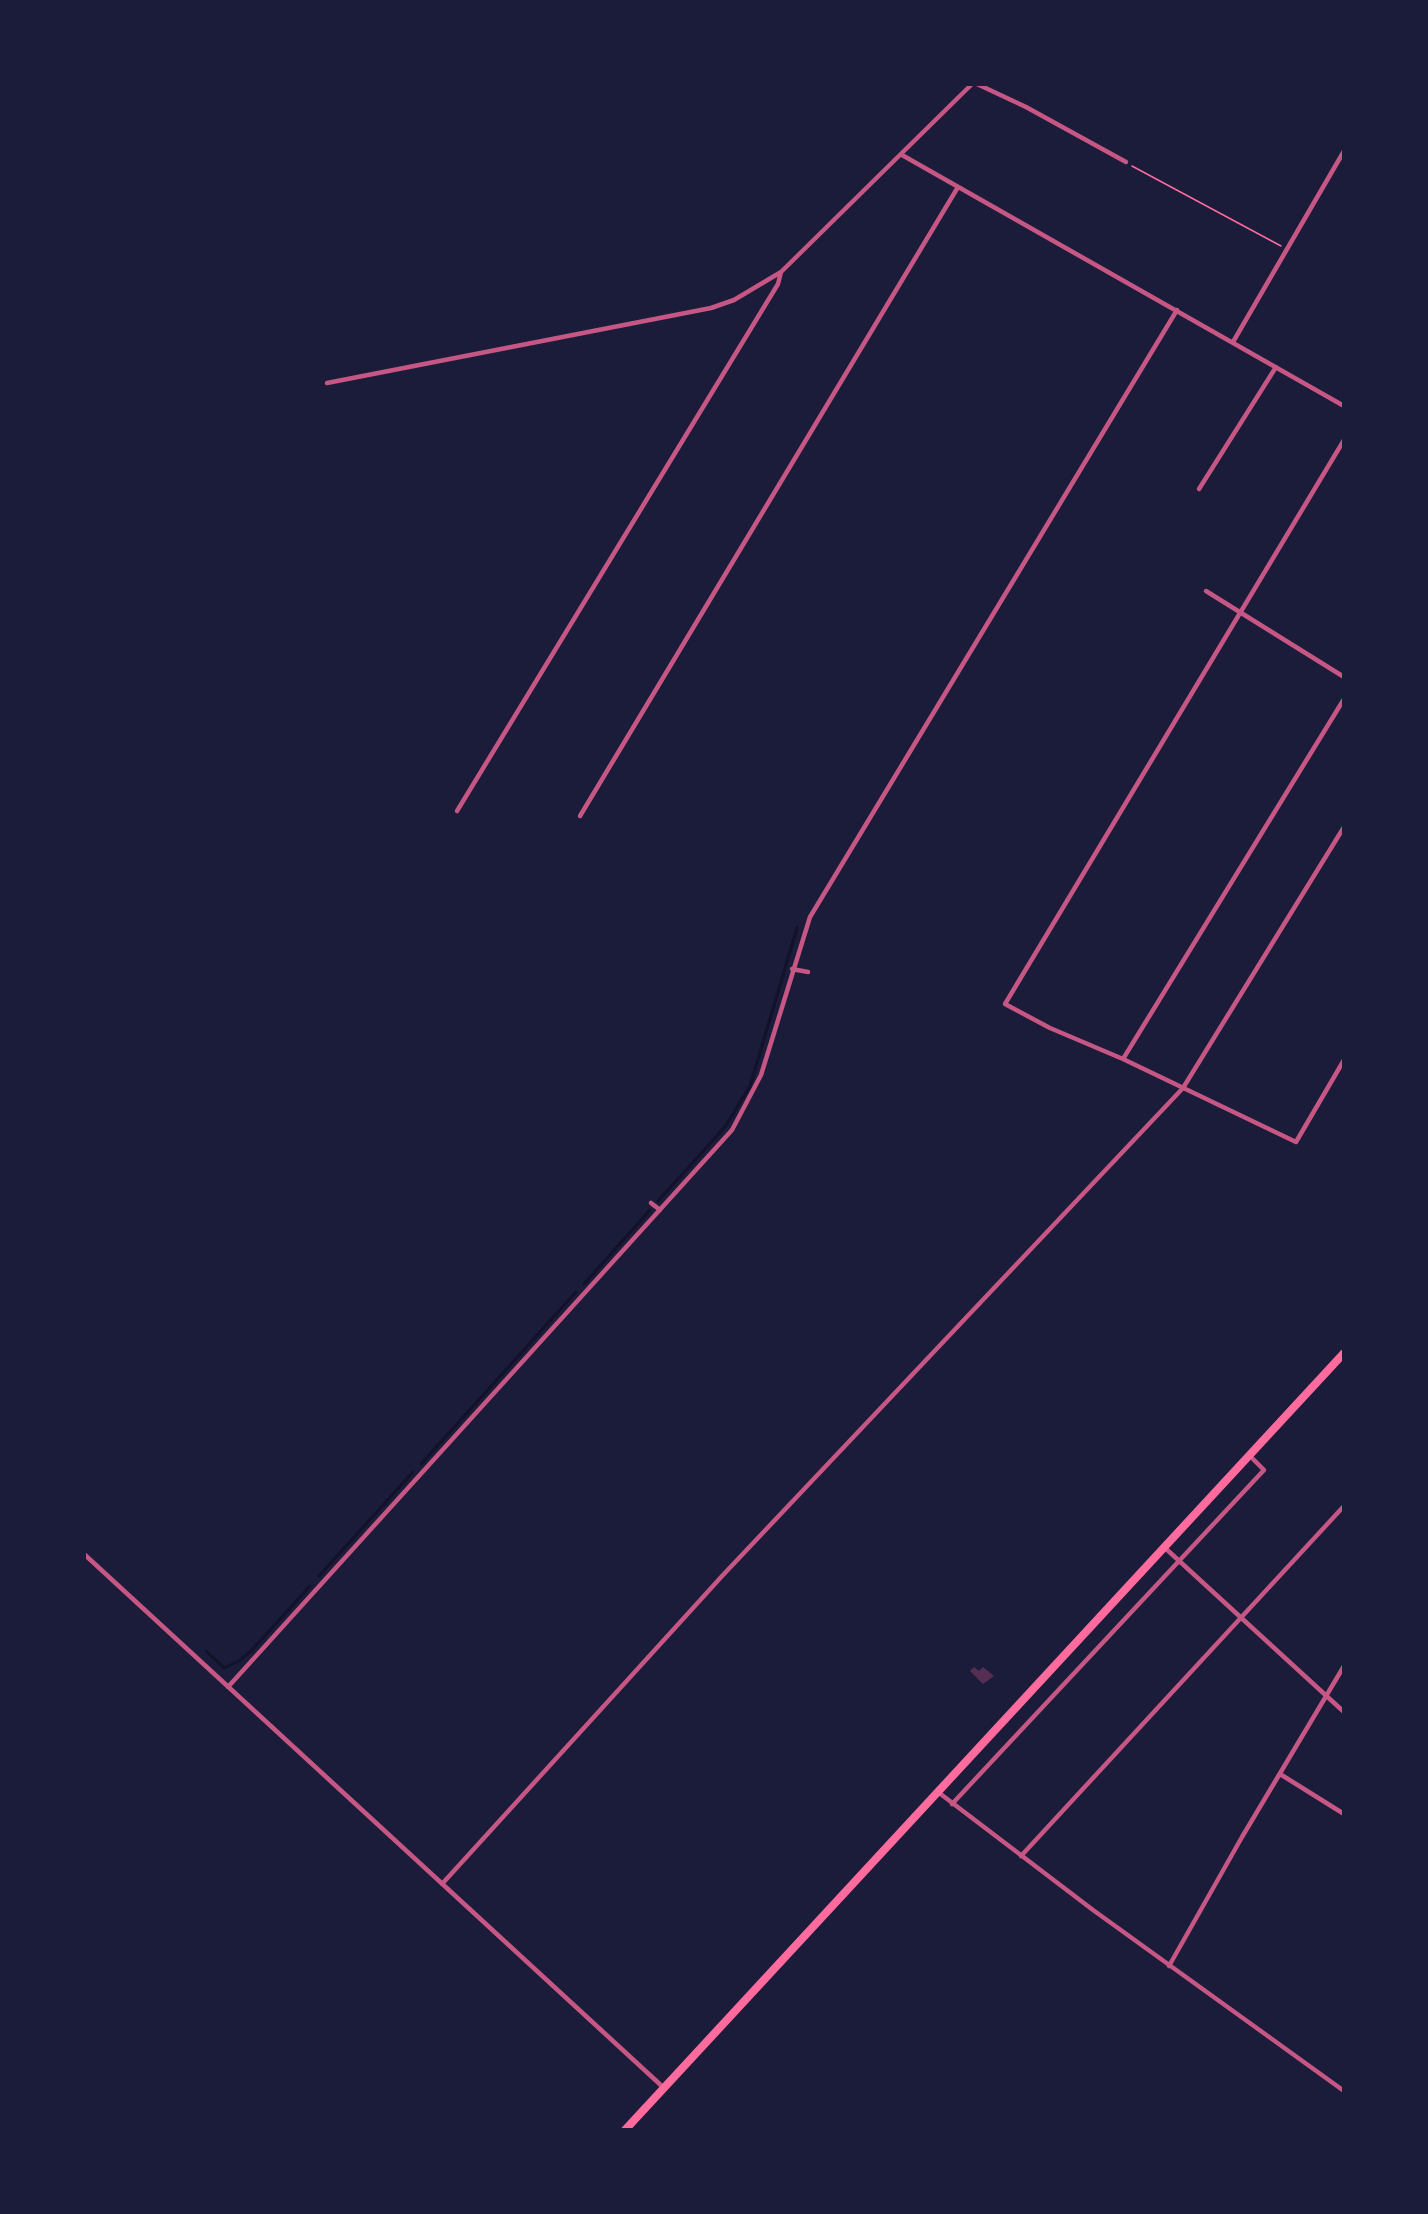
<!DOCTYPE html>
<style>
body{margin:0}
#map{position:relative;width:1428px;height:2214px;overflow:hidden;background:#1b1b3a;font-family:Signika,sans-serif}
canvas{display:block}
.frame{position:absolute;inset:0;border:86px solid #1b1b3a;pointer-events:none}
</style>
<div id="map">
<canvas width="1428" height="2214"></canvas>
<div class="frame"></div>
</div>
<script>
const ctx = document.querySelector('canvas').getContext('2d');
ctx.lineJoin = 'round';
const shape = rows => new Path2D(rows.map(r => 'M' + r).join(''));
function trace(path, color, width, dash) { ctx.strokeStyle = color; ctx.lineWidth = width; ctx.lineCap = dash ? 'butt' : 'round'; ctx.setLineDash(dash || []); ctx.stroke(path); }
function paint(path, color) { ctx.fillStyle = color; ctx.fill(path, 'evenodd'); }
const stream = shape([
 [658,1201,725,1127,750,1086,797,928],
 [584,1284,650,1210],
 [421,1464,576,1292],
 [319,1576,413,1472],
 [206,1651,224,1668,239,1661,251,1651,310,1586]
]);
const building = shape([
 [974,1667,979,1671,983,1667,994,1676,983,1684,970,1671]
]);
const path = shape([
 [1132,166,1281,246]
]);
const minor = shape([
 [977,84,1026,107,1126,162],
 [902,155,1344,406],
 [1233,342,1344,151],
 [327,383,711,308,734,300,781,272,972,84],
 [1344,440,1005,1004,1050,1028,1123,1059,1296,1142,1344,1060],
 [1199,489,1276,367],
 [1206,591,1344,677],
 [457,811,778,284,781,272],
 [580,816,958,187],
 [792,969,808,972],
 [1123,1059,1344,699],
 [651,1203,660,1210],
 [1164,1547,1344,1712],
 [84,1554,664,2088],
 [228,1687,732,1130,761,1075,810,917,1177,310],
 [1280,1774,1344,1814],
 [938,1792,1093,1910,1344,2091],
 [952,1804,1264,1470,1249,1455],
 [1021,1856,1344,1506],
 [442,1884,723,1575,1183,1088,1344,827],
 [1169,1966,1242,1837,1344,1666]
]);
const primary = shape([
 [625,2130,1344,1353]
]);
trace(stream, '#12122b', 3);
paint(building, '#542f53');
trace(path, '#ff6b9d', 1.5);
trace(minor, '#c65784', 4.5);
trace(primary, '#ff6b9d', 8);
</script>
